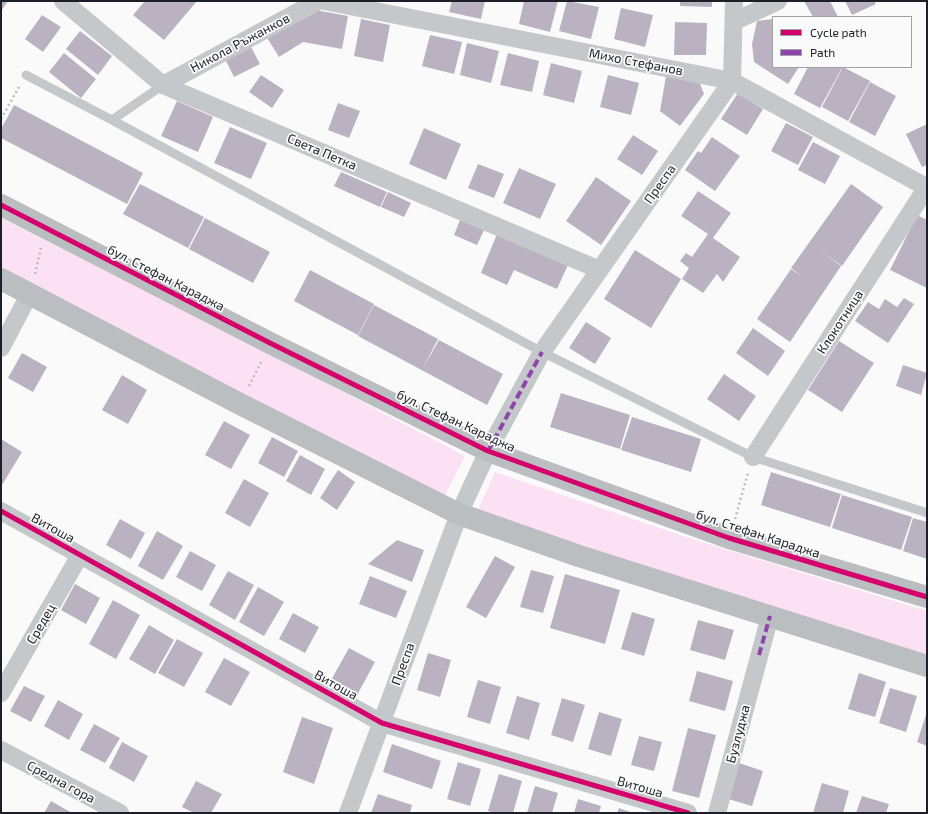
<!DOCTYPE html>
<meta charset="utf-8">
<style>
body{margin:0}
#map{position:relative;width:928px;height:814px;overflow:hidden;background:#fafafa;font-family:"Exo 2",sans-serif}
canvas{display:block}
.frame{position:absolute;inset:0;border:2px solid #1d1f28;pointer-events:none}
.legend{position:absolute;left:772px;top:16px;width:140px;height:52px;box-sizing:border-box;background:#fafafa;border:1px solid #a2a2a6;margin:0;padding:5px 7px;list-style:none;font-size:12px;color:#1d1f28}
.legend li{display:flex;align-items:center;gap:8px;height:20px}
.legend b{width:20px;border:1px solid #a2a2a6}
</style>
<div id="map">
<canvas width="928" height="814"></canvas>
<div class="frame"></div>
<ul class="legend">
<li><b style="height:5px;background:#d6006c"></b>Cycle path</li>
<li><b style="height:5px;background:#8e44ad"></b>Path</li>
</ul>
</div>
<script>
const ctx = document.querySelector('canvas').getContext('2d');
ctx.lineJoin = 'round';
function paint(path, color) { ctx.fillStyle = color; ctx.fill(path, 'evenodd'); }
const shape = rows => new Path2D(rows.map(r => 'M' + r).join(''));
function trace(path, color, width, dash) { ctx.strokeStyle = color; ctx.lineWidth = width; ctx.lineCap = dash ? 'butt' : 'round'; ctx.setLineDash(dash || []); ctx.stroke(path); }
function write(font, color, halo, rows, align = 'center') {
  ctx.font = font + ' "Exo 2",sans-serif'; ctx.lineWidth = 3.5; ctx.setLineDash([]); ctx.textBaseline = 'middle'; ctx.strokeStyle = halo; ctx.fillStyle = color; for (const [text, x, y, turn = 0] of rows) {
    ctx.save(); ctx.translate(x, y); ctx.rotate((+turn || 0) * Math.PI / 180); ctx.textAlign = isNaN(turn) ? turn : align; if (halo) ctx.strokeText(text, 0, 0); ctx.fillText(text, 0, 0); ctx.restore();
  }
}
const green = shape([
 [1,218,269,353,465,456,444,497,1,270],
 [495,472,692,539,927,611,927,656,477,512]
]);
const building = shape([
 [1,1,8,1,1,11],
 [145,1,197,1,164,40,133,15],
 [452,1,485,1,481,19,449,12],
 [524,1,558,1,550,32,519,24],
 [567,1,599,7,591,39,559,31],
 [680,1,712,1,712,7,680,6],
 [804,1,830,1,838,17,813,17],
 [845,1,874,1,876,4,852,15],
 [621,8,653,15,645,47,614,39],
 [310,9,348,16,342,49,303,42,279,57,266,36],
 [42,15,61,27,43,52,25,39],
 [361,19,390,25,383,62,354,56],
 [773,19,773,67,799,67,788,84,754,62,752,44,757,21],
 [675,22,707,23,706,55,674,55],
 [80,31,112,56,98,75,66,49],
 [430,35,462,42,454,74,422,66],
 [467,43,499,51,491,83,460,75],
 [250,45,260,64,234,77,224,57],
 [64,53,96,79,81,98,49,72],
 [508,53,539,61,532,92,500,85],
 [551,63,582,71,574,103,543,95],
 [808,67,842,68,820,108,794,94],
 [843,67,870,81,848,121,822,107],
 [261,75,284,90,272,108,249,92],
 [608,75,639,83,631,115,600,107],
 [666,76,699,81,704,94,680,126,660,111],
 [870,82,896,96,875,136,849,122],
 [738,93,763,109,747,135,721,119],
 [177,101,213,117,198,152,161,136],
 [338,103,360,111,349,138,328,130],
 [14,105,143,173,127,204,1,138,1,129],
 [786,123,813,137,798,165,771,151],
 [927,124,927,165,922,167,906,134],
 [230,127,267,143,251,179,214,163],
 [424,128,461,144,446,180,409,164],
 [633,135,658,151,642,175,617,159],
 [712,137,740,156,715,191,685,170,698,151,701,153],
 [813,142,840,156,825,184,798,170],
 [478,164,504,174,494,198,468,188],
 [519,168,556,184,540,219,503,203],
 [341,172,387,192,380,207,334,186],
 [596,177,631,201,601,245,566,221],
 [140,184,204,217,188,248,123,214],
 [851,184,883,207,842,266,819,250,841,266,790,342,757,319,791,269,803,277,791,268],
 [698,191,731,213,713,238,740,257,723,282,717,274,703,293,682,279,689,268,680,261,686,253,692,257,708,234,681,216],
 [388,192,411,203,404,217,381,207],
 [917,215,927,220,927,288,890,270],
 [205,218,270,252,253,283,189,249],
 [460,220,484,230,477,245,454,235],
 [497,234,568,265,557,289,514,270,507,285,481,273],
 [635,250,681,279,651,328,604,299],
 [310,270,374,304,358,335,294,301],
 [904,298,914,304,888,343,855,321,868,302,879,309,885,299,897,307],
 [374,305,438,339,423,368,439,340,503,374,487,405,358,336],
 [586,322,611,338,595,364,569,348],
 [753,328,785,351,768,376,736,353],
 [839,341,874,363,842,412,808,390],
 [22,353,47,367,33,392,8,378],
 [903,365,927,373,921,395,896,386],
 [724,374,756,396,739,421,707,399],
 [122,375,147,390,128,424,102,410],
 [561,393,630,415,620,449,550,427],
 [632,417,701,439,691,472,621,450],
 [224,421,250,435,231,469,205,455],
 [272,437,298,451,284,477,258,463],
 [1,439,22,452,2,485,1,485],
 [300,455,325,469,311,495,286,481],
 [338,470,355,482,337,510,320,498],
 [771,472,841,494,830,527,761,505],
 [244,479,269,493,250,527,225,513],
 [842,495,912,517,901,550,832,528],
 [913,518,927,522,927,559,903,551],
 [120,519,145,533,131,559,106,545],
 [157,531,183,546,163,580,138,566],
 [397,540,424,550,412,582,368,564],
 [190,551,216,565,202,591,176,577],
 [495,556,515,567,486,618,466,607],
 [531,570,554,576,543,613,520,607],
 [228,571,254,585,235,620,209,605],
 [565,574,620,590,605,644,550,628],
 [370,576,407,591,396,618,359,604],
 [75,584,100,598,86,624,61,610],
 [258,587,284,602,264,636,239,622],
 [113,600,140,615,116,659,89,644],
 [632,612,655,619,644,656,621,649],
 [293,613,319,627,305,653,279,639],
 [698,620,734,630,725,660,690,650],
 [149,625,174,640,155,674,129,659],
 [177,639,203,653,184,687,158,673],
 [349,648,375,662,356,697,330,682],
 [428,653,451,660,440,697,417,690],
 [224,658,250,672,231,706,205,692],
 [697,671,733,681,725,711,689,701],
 [859,673,886,682,875,717,848,709],
 [478,680,501,687,490,724,467,717],
 [24,686,45,696,31,722,10,711],
 [890,688,917,696,906,732,879,723],
 [517,696,540,703,529,740,506,733],
 [562,698,585,705,573,742,551,735],
 [58,700,83,714,69,740,44,726],
 [599,712,622,719,611,756,588,749],
 [927,712,927,746,917,742],
 [302,717,333,728,314,784,283,772],
 [94,724,120,738,105,763,80,750],
 [688,728,716,735,699,798,672,791],
 [639,736,662,742,654,771,631,765],
 [122,742,148,756,134,782,109,768],
 [392,744,441,761,432,789,383,772],
 [458,762,481,769,470,806,447,799],
 [736,762,763,771,752,806,725,798],
 [499,774,522,781,513,813,495,813,488,811],
 [196,781,222,794,211,813,194,813,182,807],
 [822,783,849,791,843,813,813,813],
 [535,786,558,793,552,813,527,813],
 [378,794,412,805,410,813,371,813],
 [862,796,889,804,886,813,856,813],
 [578,799,601,806,599,813,574,813],
 [51,801,72,813,44,813],
 [619,808,633,813,617,813]
]);
const path = shape([
 [1,119,19,87],
 [35,274,41,248],
 [249,386,261,362],
 [735,519,748,473]
]);
const lane = shape([
 [26,75,112,120],
 [163,85,112,120,542,352,753,457,927,513]
]);
const street = shape([
 [63,1,163,85,600,270],
 [324,1,732,81,926,187],
 [735,21,778,1],
 [163,85,318,1],
 [1,348,30,293],
 [753,457,927,187],
 [1,511,382,723,688,813],
 [1,693,80,555],
 [1,750,120,813],
 [348,813,459,514,488,451,542,352,732,81,734,1],
 [717,813,770,616]
]);
const secondary = shape([
 [1,205,270,343,488,451,729,538,927,597],
 [1,279,240,404,459,514,579,556,927,666]
]);
const quiet = shape([
 [488,451,542,352],
 [759,655,770,616]
]);
const cycleway = shape([
 [1,205,270,343,488,451,729,538,927,597],
 [1,511,382,723,688,813]
]);
const streetNames = [
 ["Никола Ръжанков",240,43,-28],
 ["Михо Стефанов",636,62,11],
 ["Света Петка",322,152,23],
 ["Преспа",660,184,-55],
 ["бул. Стефан Караджа",166,278,27],
 ["Клокотница",840,322,-57],
 ["бул. Стефан Караджа",456,421,25],
 ["Витоша",53,528,29],
 ["бул. Стефан Караджа",758,534,18],
 ["Средец",41,624,-60],
 ["Преспа",403,664,-70],
 ["Витоша",336,685,29],
 ["Бузлуджа",738,734,-75],
 ["Средна гора",61,782,28],
 ["Витоша",640,787,16]
];
paint(green, '#fce1f4');
paint(building, '#bab2c1');
trace(path, '#babcbe', 2.5, [2, 3]);
trace(lane, '#c5c8ca', 9);
trace(street, '#c5c8ca', 18);
trace(secondary, '#bbbec1', 22);
trace(quiet, '#8e44ad', 4, [8, 4]);
trace(cycleway, '#d6006c', 5);
write('13px', '#1d1f28', '#fafafa', streetNames);
</script>
